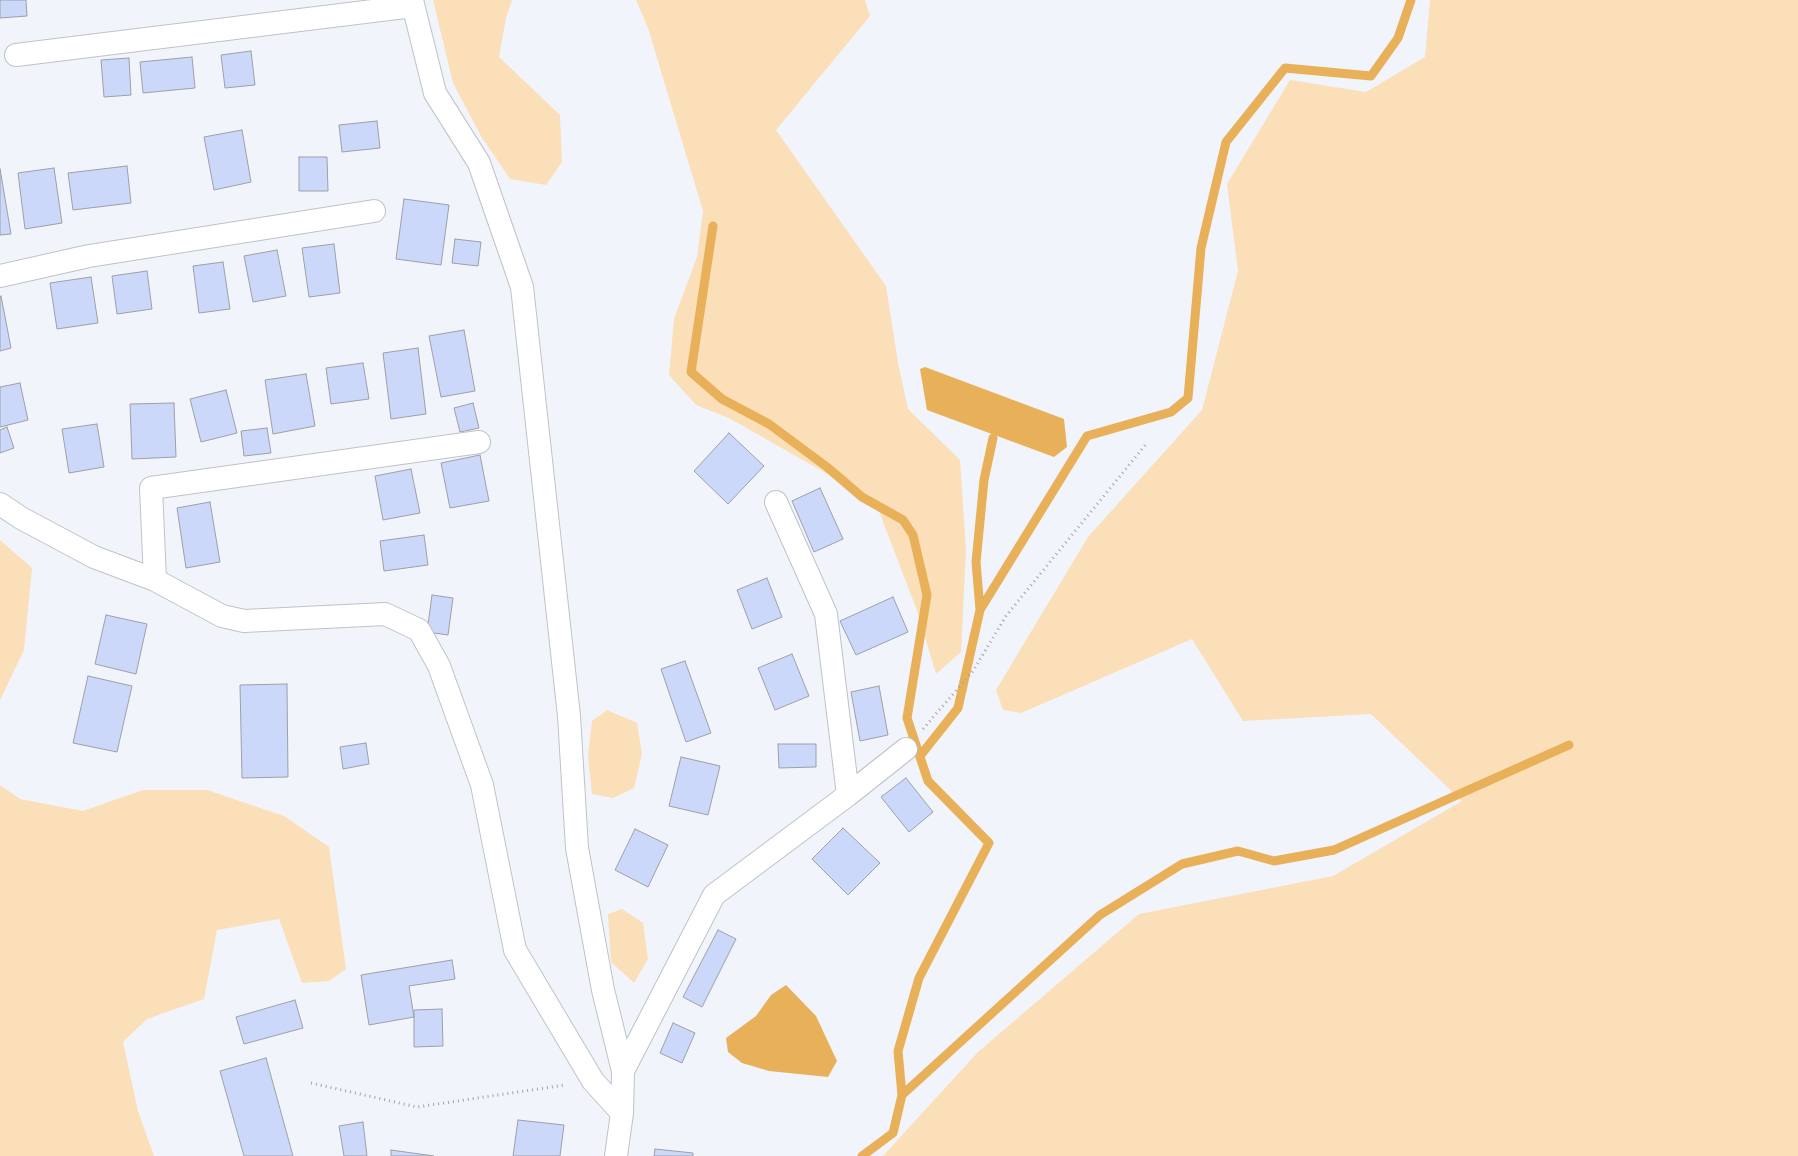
<!DOCTYPE html>
<style>
body{margin:0}
canvas{display:block;background:#f1f4fb}
</style>
<canvas width="1798" height="1156"></canvas>
<script>
const ctx = document.querySelector('canvas').getContext('2d');
ctx.lineJoin = 'round';
function paint(path, color) { ctx.fillStyle = color; ctx.fill(path, 'evenodd'); }
const shape = rows => new Path2D(rows.map(r => 'M' + r).join(''));
function trace(path, color, width, dash) { ctx.strokeStyle = color; ctx.lineWidth = width; ctx.lineCap = dash ? 'butt' : 'round'; ctx.setLineDash(dash || []); ctx.stroke(path); }
const green = shape([
 [433,0,512,0,506,18,499,57,560,115,562,162,546,185,510,179,481,136,453,83],
 [636,0,865,0,870,16,776,130,886,286,898,363,908,409,960,460,966,550,961,652,936,674,918,613,875,501,729,418,696,405,669,375,674,319,697,257,703,211,648,28],
 [1430,0,1798,0,1798,1156,883,1156,978,1052,1139,914,1333,876,1462,801,1371,714,1243,721,1192,639,1021,713,1003,710,996,690,1088,537,1202,410,1238,271,1227,184,1290,80,1366,92,1425,57],
 [0,540,32,568,24,650,0,700],
 [607,710,637,723,642,754,634,788,613,798,592,794,588,757,592,721],
 [0,785,20,799,83,811,143,790,207,790,284,816,329,847,346,969,329,981,302,983,279,919,217,930,204,999,147,1019,123,1042,138,1111,154,1156,0,1156],
 [622,909,643,923,648,959,634,983,611,962,608,914]
]);
const water = shape([
 [925,367,1064,419,1067,447,1054,457,927,410,920,369],
 [786,985,816,1016,837,1061,828,1077,769,1071,742,1063,728,1052,726,1038,756,1016,771,995]
]);
const stream = shape([
 [713,226,691,372,722,399,769,424,827,467,862,497,903,520,913,535,927,595,907,718,928,781,989,843,919,978,898,1051,902,1095],
 [980,610,1087,436,1171,412,1188,398,1201,248,1226,142,1285,68,1371,76,1398,38,1411,0],
 [920,756,958,708,980,610,976,562,984,480,993,438],
 [862,1156,893,1133,902,1095,1100,915,1182,864,1238,851,1274,861,1334,850,1569,745]
]);
const building = shape([
 [0,0,26,0,27,16,0,18,0,0],
 [251,51,255,85,225,88,221,55,251,51],
 [192,57,195,88,143,93,140,62,192,57],
 [129,58,131,95,104,97,101,60,129,58],
 [377,121,380,148,342,152,339,125,377,121],
 [242,130,251,182,214,190,204,137,242,130],
 [299,157,327,157,328,191,299,191,299,157],
 [127,166,131,203,73,210,68,173,127,166],
 [54,168,62,223,25,229,18,173,54,168],
 [0,169,11,234,0,235,0,169],
 [404,199,449,205,441,265,396,259,404,199],
 [455,239,481,242,478,266,452,263,455,239],
 [334,244,340,293,309,297,302,248,334,244],
 [277,250,286,296,253,302,244,256,277,250],
 [223,262,230,309,199,313,193,266,223,262],
 [147,271,152,309,117,314,112,276,147,271],
 [91,277,98,323,57,329,50,283,91,277],
 [1,296,11,348,0,351,0,297,1,296],
 [464,330,475,391,441,397,429,336,464,330],
 [418,348,426,414,391,419,383,353,418,348],
 [363,363,369,399,331,404,326,368,363,363],
 [306,374,315,426,273,434,265,380,306,374],
 [20,383,28,420,0,427,0,387,20,383],
 [226,390,237,433,201,442,190,399,226,390],
 [174,403,176,457,132,459,130,404,174,403],
 [473,403,479,428,460,432,454,408,473,403],
 [97,424,104,467,69,473,62,429,97,424],
 [7,427,14,448,0,453,0,430,7,427],
 [267,428,271,453,244,456,241,431,267,428],
 [729,433,764,466,728,504,694,471,729,433],
 [480,455,489,501,450,508,441,463,480,455],
 [411,469,420,513,383,520,375,476,411,469],
 [820,488,843,539,814,552,792,501,820,488],
 [210,502,220,562,186,568,177,508,210,502],
 [424,535,428,565,384,571,380,541,424,535],
 [767,578,782,617,752,629,737,590,767,578],
 [432,595,453,598,448,635,427,632,432,595],
 [893,597,908,632,856,655,840,621,893,597],
 [106,615,147,624,136,674,95,664,106,615],
 [792,654,809,696,775,710,758,668,792,654],
 [685,661,711,733,686,742,661,669,685,661],
 [88,676,132,686,117,752,73,743,88,676],
 [287,684,288,777,242,778,240,685,287,684],
 [879,686,888,735,860,741,851,692,879,686],
 [366,743,369,764,343,769,340,747,366,743],
 [778,744,816,744,816,767,779,768,778,744],
 [681,757,720,766,708,815,669,806,681,757],
 [906,778,933,812,909,832,881,797,906,778],
 [843,828,880,863,848,895,812,859,843,828],
 [635,829,668,845,648,887,615,870,635,829],
 [718,930,736,939,702,1007,683,997,718,930],
 [452,960,455,979,409,986,414,1017,369,1025,361,975,452,960],
 [295,1000,303,1028,244,1044,236,1017,295,1000],
 [442,1009,443,1046,414,1047,414,1010,442,1009],
 [673,1023,695,1033,682,1063,660,1053,673,1023],
 [266,1058,293,1156,244,1156,220,1071,266,1058],
 [518,1120,564,1125,560,1156,513,1156,518,1120],
 [363,1122,367,1156,344,1156,339,1126,363,1122],
 [655,1149,693,1153,693,1156,654,1156,655,1149],
 [391,1150,434,1156,391,1156,391,1150]
]);
const path = shape([
 [923,729,973,671,1006,616,1147,443],
 [311,1083,417,1107,565,1085]
]);
const minor = shape([
 [412,0,435,93,479,163,522,287,569,716,577,848,603,990,623,1071,622,1113,616,1156],
 [16,55,413,6],
 [0,276,89,256,374,211],
 [776,502,826,614,848,795],
 [0,504,21,518,94,557,155,580,222,616,244,621,385,614,419,630,439,666,482,785,515,950,593,1081,622,1113],
 [155,580,151,488,479,442],
 [623,1071,714,895,848,795,906,749]
]);
paint(green, '#fbdfb8');
paint(water, '#e9b05a');
trace(stream, '#e9b05a', 9);
paint(building, '#cbd8fa');
trace(building, '#9ea0a7', 1);
trace(minor, '#bfc2c9', 24);
trace(path, '#a1a3a8', 3, [1, 4]);
trace(minor, '#fff', 22);
</script>
